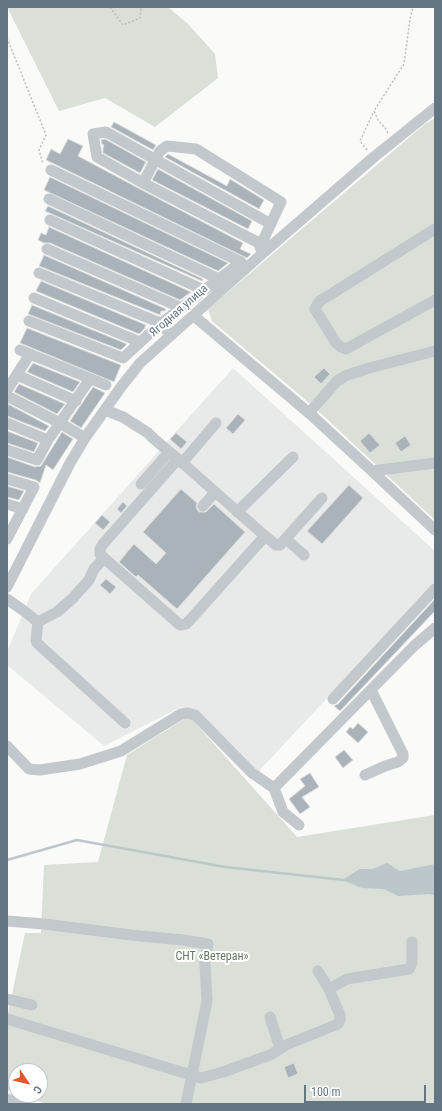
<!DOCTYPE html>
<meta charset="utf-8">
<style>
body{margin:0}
#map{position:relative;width:442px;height:1111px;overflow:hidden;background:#fafaf8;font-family:"Roboto Condensed",sans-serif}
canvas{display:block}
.frame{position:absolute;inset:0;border:8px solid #657683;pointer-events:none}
.north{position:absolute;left:8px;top:1063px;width:40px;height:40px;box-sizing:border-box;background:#fff;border:1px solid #c1c8cd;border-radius:50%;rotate:125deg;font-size:11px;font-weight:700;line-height:16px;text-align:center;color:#657683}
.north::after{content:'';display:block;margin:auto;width:14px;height:18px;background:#e4572e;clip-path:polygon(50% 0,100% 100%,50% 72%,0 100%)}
.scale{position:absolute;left:304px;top:1085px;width:122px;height:18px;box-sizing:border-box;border:2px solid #657683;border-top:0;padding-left:5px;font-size:12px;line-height:14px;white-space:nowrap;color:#657683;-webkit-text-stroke:3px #fff;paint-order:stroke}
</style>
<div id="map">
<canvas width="442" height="1111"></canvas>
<div class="frame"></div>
<div class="north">С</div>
<div class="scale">100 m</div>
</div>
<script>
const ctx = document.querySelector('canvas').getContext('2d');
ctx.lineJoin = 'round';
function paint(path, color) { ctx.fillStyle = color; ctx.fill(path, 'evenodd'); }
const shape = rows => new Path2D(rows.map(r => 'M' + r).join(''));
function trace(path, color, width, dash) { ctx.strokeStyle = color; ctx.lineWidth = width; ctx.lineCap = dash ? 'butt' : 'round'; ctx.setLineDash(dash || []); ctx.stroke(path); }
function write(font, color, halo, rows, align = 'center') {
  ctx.font = font + ' "Roboto Condensed",sans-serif'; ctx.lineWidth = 4; ctx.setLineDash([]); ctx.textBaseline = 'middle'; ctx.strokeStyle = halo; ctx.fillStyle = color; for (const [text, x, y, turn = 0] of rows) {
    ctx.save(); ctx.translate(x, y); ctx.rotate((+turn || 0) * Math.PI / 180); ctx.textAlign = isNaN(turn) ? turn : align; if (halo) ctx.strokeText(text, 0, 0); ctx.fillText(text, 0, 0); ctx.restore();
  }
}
const built = shape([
 [233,368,435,551,435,583,258,772,197,710,181,707,104,746,7,665,7,652,31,594]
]);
const green = shape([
 [7,7,168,7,188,24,215,54,218,78,155,127,105,98,59,111],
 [435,118,435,520,314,407,212,321,208,309,425,124],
 [189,716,297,837,435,815,434,1104,47,1104,21,1095,40,1095,40,1071,16,1071,16,1093,7,1090,7,1018,25,933,41,933,44,865,98,862,127,755]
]);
const water = shape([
 [387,863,400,871,435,864,435,895,429,894,398,896,384,889,362,888,342,880,360,869,373,869]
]);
const stream = shape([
 [7,860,77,840,225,867,344,880]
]);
const building = shape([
 [114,122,156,145,153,150,111,127,114,122],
 [68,139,83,146,78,156,140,189,243,243,240,249,251,254,247,258,46,160,51,149,60,154,68,139],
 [105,139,146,162,140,173,103,153,103,148,104,145,102,144,101,140,105,139],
 [168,154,227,186,230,179,264,200,259,209,165,157,168,154],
 [158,169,252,221,248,229,152,180,158,169],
 [50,177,228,263,218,271,44,190,50,177],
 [48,206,203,279,202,281,45,211,48,206],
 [49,227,191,292,180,300,50,243,44,243,38,240,41,233,46,235,49,227],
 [44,255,166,309,165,311,161,311,160,315,39,266,44,255],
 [41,281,146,325,144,329,139,334,36,291,41,281],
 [32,305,127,344,121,350,28,314,32,305],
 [27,328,121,365,114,382,20,343,27,328],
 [33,363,80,382,73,392,27,372,33,363],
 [324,368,330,374,321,384,314,377,324,368],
 [19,384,65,404,57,414,14,392,19,384],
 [93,387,105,393,81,428,70,421,93,387],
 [8,404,49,426,45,431,7,416,8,404],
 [238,414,245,420,233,434,226,428,238,414],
 [7,431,38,443,34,452,7,443,7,431],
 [62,432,73,439,53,470,46,465,40,483,36,480,7,472,7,457,35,467,41,466,62,432],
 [176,433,187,442,181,449,170,439,176,433],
 [369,433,380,445,370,453,360,441,369,433],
 [405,436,411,445,401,452,395,443,405,436],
 [349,485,363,498,322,544,307,531,349,485],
 [7,486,24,491,19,500,7,497,7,486],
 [181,489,197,503,196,508,199,512,206,512,214,504,245,532,177,609,138,575,136,577,119,562,134,544,156,564,166,553,143,532,181,489],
 [123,502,127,506,121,513,117,509,123,502],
 [102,515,110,522,103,530,95,523,102,515],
 [106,579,116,587,110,594,100,585,106,579],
 [435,599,435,611,340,711,334,706,338,704,435,599],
 [358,723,368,732,358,743,346,732,350,727,353,729,358,723],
 [344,750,353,760,343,768,335,757,344,750],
 [310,773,319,787,302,797,310,807,300,814,289,799,305,786,300,779,310,773],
 [294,1063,298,1074,288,1078,284,1067,294,1063]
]);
const path = shape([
 [110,7,123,25,140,18,141,7],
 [7,38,46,135,39,150,43,164],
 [388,133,386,129,378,120,374,111,404,64,410,19,413,7],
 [367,150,360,141,374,111]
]);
const minor = shape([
 [143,183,160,151,167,146,196,149,281,202,260,247,261,249],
 [49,199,219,279],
 [50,220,204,290],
 [435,229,320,301,317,305,315,309,336,343,341,347,346,349,435,300],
 [261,244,143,183,97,157,93,134,106,132,271,224],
 [47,249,182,308],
 [39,273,158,322,165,329],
 [34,298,140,342],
 [194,316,309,413,372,471,435,530],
 [29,321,123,358,160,324,241,262,51,170],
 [20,350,106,385],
 [17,375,76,401],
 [7,390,30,354],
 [7,396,60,423,85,438],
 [105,410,123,417,148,433,154,439,178,459,265,536,190,620,186,624,180,625,104,558,100,554,100,549,103,544,178,459],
 [309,413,337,381,345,376,369,368,435,351],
 [7,423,48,440],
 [7,450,37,460,48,440,90,379],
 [182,463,216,423],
 [372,471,435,463],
 [7,479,34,487,7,539],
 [141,484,169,452],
 [7,504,23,509],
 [203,506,215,492],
 [237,512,293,457],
 [265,536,276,545,280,545,322,498],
 [286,539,304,555],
 [7,587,70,463,85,438,121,387,140,363,263,253,374,157,435,108],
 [7,599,24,611,38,622,57,612,73,598,89,580,94,569,104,558],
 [38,622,36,640,37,643,125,723],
 [333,699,435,589],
 [7,746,29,769,40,770,80,764,121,751,181,714,188,713,195,715,252,773,274,788],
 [365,775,385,766,398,762,403,758,403,754,371,690],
 [299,825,283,812,274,788,414,646,435,628],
 [7,921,44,924,131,935,183,940,208,944,205,963,207,1001,186,1104],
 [329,989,347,979,409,969,412,963,412,942],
 [7,999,32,1005],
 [270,1017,280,1048],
 [7,1019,201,1078,223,1072,270,1055,286,1045,338,1024,340,1020,340,1015,329,989,318,971],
 [7,1099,22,1104]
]);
const streetNames = [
 ["Ягодная улица",179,311,-41]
];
const parkNames = [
 ["СНТ «Ветеран»",212,957]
];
paint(built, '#e8e9e9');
paint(green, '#dadfd7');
paint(water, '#bbc7cb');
trace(stream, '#bbc7cb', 2.5);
paint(building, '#aab3b9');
trace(building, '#dcdcda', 1);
trace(path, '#bbbfc2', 1.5, [2, 2]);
trace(minor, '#c3c8cc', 11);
write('12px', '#657683', '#fff', streetNames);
write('12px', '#687a64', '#fff', parkNames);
</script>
